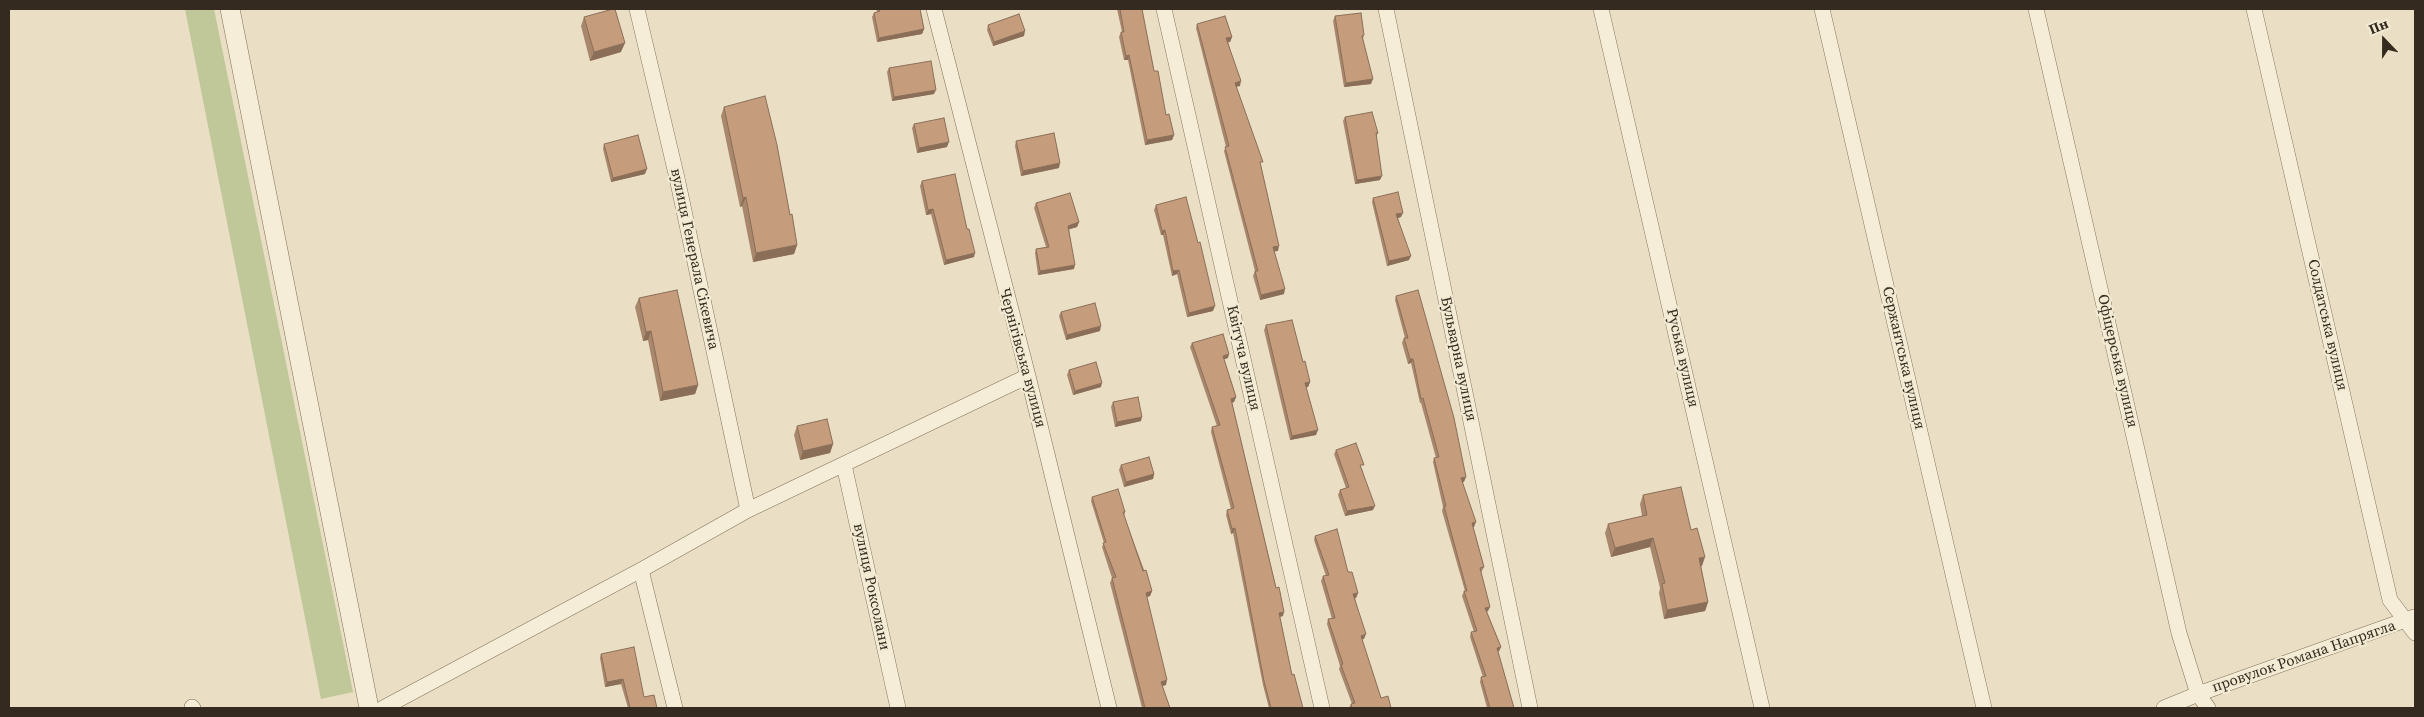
<!DOCTYPE html>
<meta charset="utf-8">
<style>
body{margin:0}
#map{position:relative;width:2424px;height:717px;overflow:hidden;background:#eadfc4;font-family:"Source Serif 4",serif}
canvas{display:block}
.frame{position:absolute;inset:0;border:10px solid #342a1f;pointer-events:none}
.north{position:absolute;left:2359px;top:15px;width:50px;height:50px;-webkit-text-stroke:4px #f2ead3;paint-order:stroke;rotate:338deg;font-size:14px;font-weight:700;line-height:20px;text-align:center;color:#342a1f}
.north::after{content:'';display:block;margin:auto;width:18px;height:22px;background:#342a1f;clip-path:polygon(50% 0,100% 100%,50% 72%,0 100%)}
</style>
<div id="map">
<canvas width="2424" height="717"></canvas>
<div class="frame"></div>
<div class="north">Пн</div>
</div>
<script>
const ctx = document.querySelector('canvas').getContext('2d');
ctx.lineJoin = 'round';
function paint(path, color) { ctx.fillStyle = color; ctx.fill(path, 'evenodd'); }
const shape = rows => new Path2D(rows.map(r => 'M' + r).join(''));
function trace(path, color, width, dash) { ctx.strokeStyle = color; ctx.lineWidth = width; ctx.lineCap = dash ? 'butt' : 'round'; ctx.setLineDash(dash || []); ctx.stroke(path); }
function write(font, color, halo, rows, align = 'center') {
  ctx.font = font + ' "Source Serif 4",serif'; ctx.lineWidth = 4.5; ctx.setLineDash([]); ctx.textBaseline = 'middle'; ctx.strokeStyle = halo; ctx.fillStyle = color; for (const [text, x, y, turn = 0] of rows) {
    ctx.save(); ctx.translate(x, y); ctx.rotate((+turn || 0) * Math.PI / 180); ctx.textAlign = isNaN(turn) ? turn : align; if (halo) ctx.strokeText(text, 0, 0); ctx.fillText(text, 0, 0); ctx.restore();
  }
}
const green = shape([
 [185,9,214,9,353,692,321,699]
]);
const minor = shape([
 [637,9,677,178,748,510],
 [934,9,1028,376,1109,708],
 [1164,9,1322,708],
 [1386,9,1530,708],
 [1601,9,1762,708],
 [1822,9,1984,708],
 [2036,9,2179,633,2198,694,2208,708],
 [2254,9,2390,600,2415,633],
 [844,465,898,708],
 [641,570,675,708],
 [192,707,193,708],
 [383,708,641,570,748,510,1028,376],
 [2164,708,2198,694,2414,617]
]);
const tertiary = shape([
 [230,9,369,708]
]);
const wall = shape([
 [876,9,920,9,924,29,922,34,877,42,872,17,874,13,877,12],
 [1117,9,1142,9,1154,71,1166,115,1174,135,1172,140,1145,145,1128,60,1124,60,1119,37,1121,32,1122,32],
 [1335,16,1364,35,1363,39,1371,84,1344,87,1333,21],
 [584,17,621,52,590,61,581,26],
 [1197,24,1232,37,1230,42,1228,42,1240,86,1236,87,1261,166,1278,251,1274,251,1284,294,1260,300,1253,276,1255,271,1224,151,1226,147,1196,28],
 [988,25,1024,36,993,46,987,30],
 [889,68,934,94,892,101,887,72],
 [724,107,790,215,797,245,794,254,753,262,742,206,740,207,721,116],
 [1345,117,1378,133,1376,137,1380,180,1355,184,1343,121],
 [914,124,947,147,917,153,912,128],
 [1016,141,1059,168,1021,176,1015,146],
 [604,144,645,174,611,182,603,149],
 [922,181,967,229,974,257,944,265,931,214,926,215,920,186],
 [1373,198,1401,217,1398,218,1409,260,1387,266,1372,202],
 [1036,203,1079,222,1077,227,1069,229,1074,269,1038,275,1035,253,1036,249,1046,247,1034,208],
 [1156,205,1213,311,1187,317,1177,274,1172,276,1163,235,1161,235,1154,210],
 [1396,296,1464,482,1462,482,1474,527,1473,527,1484,567,1482,571,1481,572,1488,611,1487,612,1501,647,1499,651,1498,652,1514,708,1487,708,1480,682,1481,677,1483,677,1470,637,1471,632,1474,632,1462,596,1464,591,1465,591,1442,511,1443,507,1433,462,1434,458,1436,458,1421,403,1420,403,1411,363,1408,364,1402,343,1404,338,1405,338,1395,300],
 [639,298,698,385,695,394,660,401,648,340,643,341,635,307],
 [1061,312,1100,331,1066,340,1059,316],
 [1266,325,1303,362,1310,382,1308,387,1306,387,1316,435,1290,440,1264,330],
 [1192,343,1228,358,1224,359,1236,397,1234,402,1232,403,1283,616,1280,617,1292,675,1303,708,1269,708,1263,685,1233,533,1231,534,1226,515,1227,510,1231,509,1211,432,1212,427,1217,426,1190,347],
 [1069,370,1101,387,1073,395,1067,375],
 [1113,402,1141,421,1115,427,1111,407],
 [797,426,833,444,830,453,800,460,794,435],
 [1336,450,1362,469,1373,510,1345,516,1338,495,1340,490,1346,488,1334,454],
 [1121,465,1154,474,1153,479,1124,487,1119,470],
 [1643,495,1691,530,1702,566,1701,566,1708,602,1705,611,1664,619,1659,593,1660,588,1650,547,1611,557,1605,533,1608,524,1642,516,1640,504],
 [1092,497,1125,512,1124,516,1152,591,1150,596,1146,597,1166,685,1162,686,1170,708,1142,708,1110,583,1112,578,1102,547,1104,543,1091,501],
 [1315,536,1348,572,1358,593,1356,598,1355,598,1364,639,1362,639,1381,698,1391,708,1349,708,1351,704,1352,704,1339,669,1340,666,1327,624,1328,619,1332,619,1321,581,1323,576,1326,576,1314,540],
 [601,654,644,697,657,708,628,708,621,684,605,687,600,658]
]);
const shadedWall = shape([
 [924,29,922,34,877,42,879,38],
 [1025,31,1024,36,993,46,994,42],
 [1232,37,1230,42,1225,43,1226,38],
 [625,43,621,52,590,61,594,52],
 [1129,55,1128,60,1124,60,1126,56],
 [1373,79,1371,84,1344,87,1346,83],
 [1241,81,1240,86,1233,87,1235,83],
 [936,90,934,94,892,101,894,97],
 [1174,135,1172,140,1145,145,1147,140],
 [949,142,947,147,917,153,919,148],
 [1060,163,1059,168,1021,176,1023,171],
 [647,169,645,174,611,182,613,178],
 [1382,176,1380,180,1355,184,1357,180],
 [746,197,742,206,740,207,743,198],
 [933,209,931,214,926,215,928,210],
 [1403,213,1401,217,1395,219,1396,214],
 [1079,222,1077,227,1067,230,1068,226],
 [1165,230,1163,235,1161,235,1162,231],
 [797,245,794,254,753,262,756,253],
 [1279,246,1278,251,1271,252,1273,247],
 [975,253,974,257,944,265,946,260],
 [1411,256,1409,260,1387,266,1389,261],
 [1075,265,1074,269,1038,275,1040,271],
 [1179,270,1177,274,1172,276,1173,271],
 [1285,289,1284,294,1260,300,1261,295],
 [1215,306,1213,311,1187,317,1189,313],
 [1101,326,1100,331,1066,340,1067,335],
 [651,331,648,340,643,341,646,332],
 [1229,354,1228,358,1221,360,1223,356],
 [1410,359,1413,359,1411,363,1408,364],
 [1310,382,1308,387,1303,388,1305,383],
 [1102,383,1101,387,1073,395,1075,391],
 [698,385,695,394,660,401,663,392],
 [1236,397,1234,402,1229,403,1231,399],
 [1142,417,1141,421,1115,427,1117,422],
 [1318,430,1316,435,1290,440,1292,436],
 [833,444,830,453,800,460,803,451],
 [1154,474,1153,479,1124,487,1126,482],
 [1466,477,1464,482,1459,483,1461,478],
 [1375,506,1373,510,1345,516,1347,511],
 [1476,522,1474,527,1470,528,1472,523],
 [1235,528,1233,533,1231,534,1232,529],
 [1653,538,1650,547,1611,557,1615,548],
 [1705,557,1702,566,1696,567,1699,558],
 [1152,591,1150,596,1144,598,1146,593],
 [1358,593,1356,598,1352,598,1353,594],
 [1708,602,1705,611,1664,619,1667,610],
 [1490,607,1488,611,1484,612,1485,608],
 [1284,612,1283,616,1278,617,1279,613],
 [1366,634,1364,639,1359,640,1361,636],
 [1501,647,1499,651,1495,652,1497,648],
 [623,679,621,684,605,687,607,682],
 [1167,680,1166,685,1159,687,1161,682]
]);
const building = shape([
 [613,9,615,9,625,43,594,52,584,17,613,9],
 [879,9,920,9,924,29,879,38,874,13,880,11,879,9],
 [1120,9,1142,9,1154,71,1158,71,1166,115,1169,114,1174,135,1147,140,1129,55,1126,56,1121,32,1124,32,1120,9],
 [1361,13,1364,35,1362,36,1373,79,1346,83,1335,16,1361,13],
 [1019,14,1025,31,994,42,988,25,1019,14],
 [1225,16,1232,37,1226,38,1241,81,1235,83,1263,162,1260,162,1279,246,1273,247,1285,289,1261,295,1255,271,1258,271,1225,147,1229,146,1197,24,1225,16],
 [931,61,936,90,894,97,889,68,931,61],
 [765,96,777,145,790,215,792,214,797,245,756,253,746,197,743,198,724,107,765,96],
 [1372,112,1378,133,1376,133,1382,176,1357,180,1345,117,1372,112],
 [944,118,949,142,919,148,914,124,944,118],
 [1054,133,1060,163,1023,171,1016,141,1054,133],
 [638,135,647,169,613,178,604,144,638,135],
 [955,174,967,229,969,229,975,253,946,260,933,209,928,210,922,181,955,174],
 [1398,192,1403,213,1396,214,1411,256,1389,261,1373,198,1398,192],
 [1070,193,1079,222,1068,226,1075,265,1040,271,1036,249,1049,247,1036,203,1070,193],
 [1186,197,1198,243,1200,242,1215,306,1189,313,1179,270,1173,271,1165,230,1162,231,1156,205,1186,197],
 [677,290,698,385,663,392,651,331,646,332,639,298,677,290],
 [1418,290,1454,418,1466,477,1461,478,1476,522,1472,523,1484,567,1480,568,1490,607,1485,608,1501,647,1497,648,1514,708,1490,708,1481,677,1486,676,1471,632,1477,631,1464,591,1467,591,1444,506,1446,506,1434,458,1439,457,1423,398,1421,399,1413,359,1410,359,1404,338,1408,338,1396,296,1418,290],
 [1095,303,1101,326,1067,335,1061,312,1095,303],
 [1292,320,1303,362,1305,361,1310,382,1305,383,1318,430,1292,436,1266,325,1292,320],
 [1223,334,1229,354,1223,356,1236,397,1231,399,1276,588,1279,587,1284,612,1279,613,1292,675,1294,674,1303,708,1271,708,1264,681,1235,528,1232,529,1227,510,1234,508,1212,427,1220,425,1192,343,1223,334],
 [1096,362,1102,383,1075,391,1069,370,1096,362],
 [1138,397,1142,417,1117,422,1113,402,1138,397],
 [827,419,833,444,803,451,797,426,827,419],
 [1356,443,1364,465,1360,465,1375,506,1347,511,1340,490,1349,487,1336,450,1356,443],
 [1149,457,1154,474,1126,482,1121,465,1149,457],
 [1681,487,1691,530,1697,528,1705,557,1699,558,1708,602,1667,610,1662,584,1665,583,1653,538,1615,548,1608,524,1647,515,1643,495,1681,487],
 [1118,489,1125,512,1123,512,1143,571,1146,570,1152,591,1146,593,1167,680,1161,682,1170,708,1145,708,1112,578,1116,577,1103,543,1106,542,1092,497,1118,489],
 [1337,529,1348,572,1352,572,1358,593,1353,594,1366,634,1361,636,1381,698,1388,696,1391,708,1352,708,1351,704,1355,703,1341,665,1343,664,1328,619,1335,618,1323,576,1329,575,1315,536,1337,529],
 [634,647,644,697,654,695,657,708,630,708,623,679,607,682,601,654,634,647]
]);
const streetNames = [
 ["вулиця Генерала Сікевича",694,259,78],
 ["Солдатська вулиця",2327,325,77],
 ["Чернігівська вулиця",1022,358,75],
 ["Квітуча вулиця",1243,358,77],
 ["Руська вулиця",1682,358,77],
 ["Сержантська вулиця",1903,358,77],
 ["Бульварна вулиця",1458,359,78],
 ["Офіцерська вулиця",2117,361,77],
 ["вулиця Роксолани",871,587,78],
 ["провулок Романа Напрягла",2304,657,-19]
];
paint(green, '#c0c799');
trace(minor, '#83725c', 16);
trace(tertiary, '#83725c', 20);
trace(minor, '#f5edd7', 15);
trace(tertiary, '#f5edd7', 19);
paint(wall, '#a9876c');
paint(shadedWall, '#8a6e58');
paint(building, '#c59d7d');
trace(building, '#8a6e58', 1);
write('15px', '#342a1f', '#f2ead3', streetNames);
</script>
